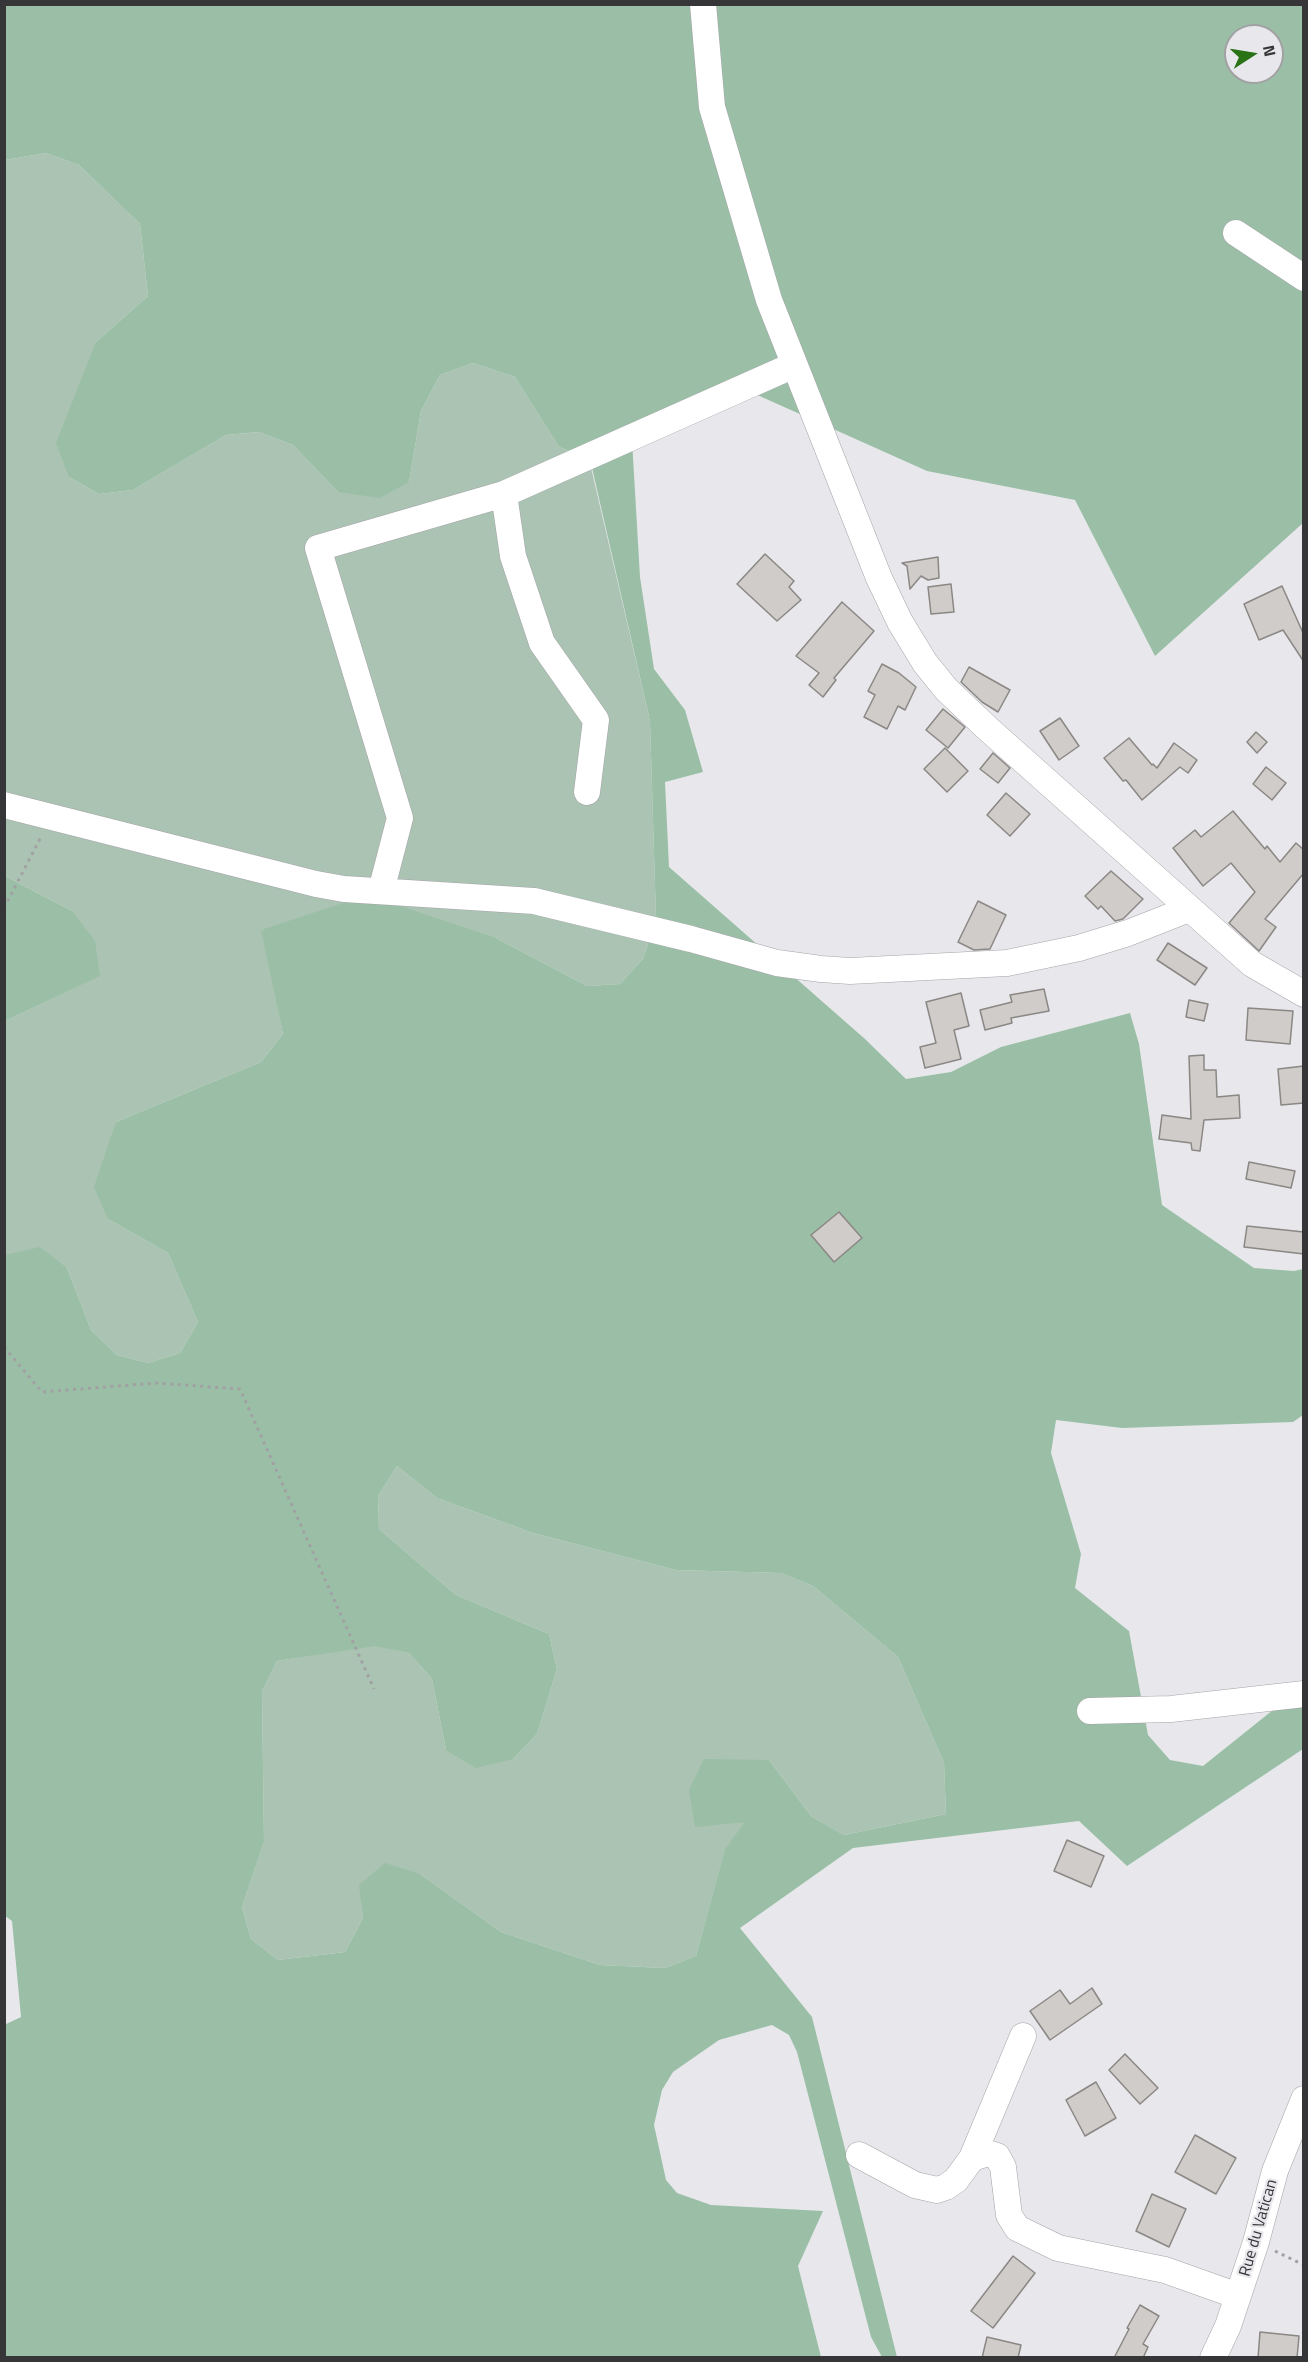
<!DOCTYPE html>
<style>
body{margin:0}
#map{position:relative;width:1308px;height:2362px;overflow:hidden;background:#e8e8ec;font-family:"Titillium Web",sans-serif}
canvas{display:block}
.frame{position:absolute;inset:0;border:6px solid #363638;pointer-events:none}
.north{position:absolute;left:1224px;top:24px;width:60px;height:60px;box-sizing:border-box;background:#e8e8ec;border:2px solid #a1a1a4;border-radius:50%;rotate:78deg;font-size:16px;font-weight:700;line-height:24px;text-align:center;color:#363638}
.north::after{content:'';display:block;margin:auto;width:21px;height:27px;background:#297316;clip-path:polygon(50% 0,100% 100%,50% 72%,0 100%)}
</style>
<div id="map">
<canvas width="1308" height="2362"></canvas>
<div class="frame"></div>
<div class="north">N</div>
</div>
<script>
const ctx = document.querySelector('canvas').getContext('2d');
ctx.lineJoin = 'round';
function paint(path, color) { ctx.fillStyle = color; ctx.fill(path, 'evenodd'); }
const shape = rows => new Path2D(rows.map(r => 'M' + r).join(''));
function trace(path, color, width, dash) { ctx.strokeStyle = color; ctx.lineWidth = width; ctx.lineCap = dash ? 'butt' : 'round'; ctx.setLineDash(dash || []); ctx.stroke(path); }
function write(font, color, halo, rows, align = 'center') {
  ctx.font = font + ' "Titillium Web",sans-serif'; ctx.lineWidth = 4.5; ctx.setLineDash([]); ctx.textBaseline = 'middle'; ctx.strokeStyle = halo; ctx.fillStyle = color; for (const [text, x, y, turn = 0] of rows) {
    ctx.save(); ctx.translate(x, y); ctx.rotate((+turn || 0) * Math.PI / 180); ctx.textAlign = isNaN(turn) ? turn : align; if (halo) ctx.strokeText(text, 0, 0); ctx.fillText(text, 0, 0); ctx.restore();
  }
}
const green = shape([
 [46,153,79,165,140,224,148,296,96,342,69,477,99,494,133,490,226,435,259,432,293,445,338,492,409,482,421,411,440,375,473,363,515,377,559,447,589,459,650,721,656,918,643,959,620,984,587,986,496,938,262,929,283,1034,261,1062,116,1122,108,1219,168,1253,198,1322,180,1353,148,1363,117,1355,91,1330,67,1268,5,1255,5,1021,99,976,72,911,5,876,5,160],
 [397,1466,437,1498,533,1533,676,1570,781,1573,813,1586,898,1657,944,1763,946,1814,844,1835,811,1816,769,1760,746,1822,725,1850,696,1956,665,1968,600,1965,501,1932,420,1874,360,1885,363,1918,345,1952,278,1960,251,1939,242,1907,264,1842,262,1692,277,1661,375,1645,409,1653,432,1679,446,1750,513,1759,537,1734,557,1669,549,1634,456,1595,379,1529,378,1496]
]);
const forest = shape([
 [5,5,1303,5,1303,523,1155,656,1075,500,927,471,735,385,632,440,640,577,654,669,685,710,703,772,665,782,669,867,865,1039,906,1079,951,1072,1001,1047,1130,1013,1139,1044,1162,1205,1254,1268,1294,1271,1303,1269,1303,1415,1293,1422,1122,1428,1056,1420,1051,1453,1081,1554,1075,1588,1129,1631,1148,1735,1170,1760,1203,1766,1303,1686,1303,1749,1127,1866,1079,1821,853,1848,740,1928,812,2017,897,2357,882,2357,871,2337,797,2052,789,2035,772,2025,719,2040,673,2072,662,2090,654,2125,666,2180,677,2193,711,2205,823,2211,798,2266,821,2357,5,2357,4,2025,21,2017,12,1921,5,1916,5,1255,40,1247,67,1268,91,1330,117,1355,148,1363,180,1353,198,1322,168,1253,108,1219,94,1187,116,1122,261,1062,283,1034,261,930,367,895,496,938,587,986,620,984,643,959,656,918,650,721,590,459,559,447,515,377,473,363,440,375,421,411,409,482,380,498,338,492,293,445,259,432,226,435,133,490,99,494,69,477,56,443,96,342,148,296,140,224,79,165,46,153,5,160],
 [1236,36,1272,36,1272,72,1236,72],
 [397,1466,437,1498,533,1533,676,1570,781,1573,813,1586,898,1657,944,1763,946,1814,844,1835,811,1816,769,1760,704,1759,689,1790,695,1827,745,1822,725,1849,696,1956,665,1968,600,1965,501,1932,420,1874,385,1863,359,1885,363,1918,345,1952,278,1960,251,1939,242,1907,264,1842,262,1692,277,1661,375,1646,409,1653,432,1679,446,1750,476,1768,513,1759,537,1734,557,1669,549,1634,456,1595,379,1529,378,1496],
 [5,876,72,911,95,941,100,976,5,1021]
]);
const building = shape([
 [765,554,794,581,789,587,801,600,777,621,737,584,765,554],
 [938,557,939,578,928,580,921,576,910,589,907,566,902,563,938,557],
 [951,584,954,612,931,614,928,587,951,584],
 [1282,586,1304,635,1304,662,1283,630,1259,640,1244,604,1282,586],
 [842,602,874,631,834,678,836,680,823,697,809,685,819,673,796,656,842,602],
 [882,664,899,673,916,687,905,710,898,706,887,729,864,717,875,695,868,691,882,664],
 [969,667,1010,690,998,712,982,702,961,682,969,667],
 [943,709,965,727,948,748,926,730,943,709],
 [1060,718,1079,746,1059,760,1040,731,1060,718],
 [1256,732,1267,742,1257,753,1247,742,1256,732],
 [1129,738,1152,765,1153,764,1157,768,1174,743,1197,760,1188,773,1180,767,1142,800,1126,780,1123,781,1104,758,1129,738],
 [945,748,968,771,947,792,924,769,945,748],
 [993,753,1010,768,998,783,980,769,993,753],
 [1266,767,1286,783,1272,800,1253,784,1266,767],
 [1006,793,1030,814,1010,836,987,815,1006,793],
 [1233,811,1265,849,1267,846,1280,862,1296,843,1304,850,1304,873,1265,919,1276,927,1259,951,1229,923,1255,892,1231,863,1203,886,1173,848,1195,830,1201,837,1233,811],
 [1111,871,1143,899,1123,919,1115,921,1101,906,1098,909,1085,896,1111,871],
 [978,901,1006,915,990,949,974,950,958,942,978,901],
 [1168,943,1207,968,1195,985,1157,960,1168,943],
 [1044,989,1049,1011,1011,1018,1012,1023,985,1030,980,1010,1012,1002,1010,995,1044,989],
 [961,993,969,1026,954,1030,961,1059,925,1068,920,1047,936,1043,926,1002,961,993],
 [1189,1000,1208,1004,1204,1021,1186,1017,1189,1000],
 [1248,1008,1293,1011,1290,1044,1246,1040,1248,1008],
 [1204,1055,1204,1070,1216,1070,1217,1097,1239,1095,1240,1118,1204,1120,1200,1151,1192,1150,1191,1143,1159,1139,1162,1115,1191,1119,1189,1056,1204,1055],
 [1304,1066,1304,1103,1281,1105,1278,1069,1304,1066],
 [1249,1162,1295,1171,1291,1188,1246,1179,1249,1162],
 [839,1212,862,1238,834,1262,811,1235,839,1212],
 [1247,1226,1304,1232,1304,1254,1244,1247,1247,1226],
 [1067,1840,1104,1856,1091,1887,1054,1871,1067,1840],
 [1092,1988,1102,2004,1050,2040,1030,2011,1060,1990,1070,2004,1092,1988],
 [1125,2054,1158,2088,1140,2104,1109,2070,1125,2054],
 [1096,2082,1116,2118,1085,2136,1066,2100,1096,2082],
 [1195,2135,1236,2158,1216,2194,1175,2172,1195,2135],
 [1152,2194,1186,2209,1169,2247,1136,2231,1152,2194],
 [1013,2256,1035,2273,993,2328,971,2311,1013,2256],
 [1140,2305,1159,2316,1143,2344,1148,2347,1143,2358,1114,2358,1129,2329,1127,2328,1140,2305],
 [1260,2332,1299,2336,1297,2358,1258,2358,1260,2332],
 [987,2337,1021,2345,1018,2358,982,2358,987,2337]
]);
const path = shape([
 [4,908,42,835],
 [4,1347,42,1392,156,1383,240,1389,374,1689],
 [1275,2251,1304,2265]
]);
const minor = shape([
 [703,4,712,107,769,300,879,578,900,622,925,663,946,689,987,728,1252,964,1304,994],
 [1236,233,1304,278],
 [504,494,513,556,542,643,596,720,587,792],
 [4,805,316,884,344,889,534,901,691,939,777,963,821,969,850,971,1007,963,1079,948,1128,933,1189,909],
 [381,891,400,818,318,548,504,494,794,365],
 [1090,1711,1171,1709,1304,1694],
 [859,2155,915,2185,937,2190,946,2187,956,2180,972,2158,988,2153,997,2156,1003,2167,1009,2215,1017,2228,1058,2248,1165,2270,1238,2296],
 [972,2158,1023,2036],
 [1213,2358,1228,2326,1256,2242,1275,2171,1304,2099]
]);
const streetNames = [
 ["Rue du Vatican",1259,2228,-74]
];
paint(green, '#abc3b2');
paint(forest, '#9abfa6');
paint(building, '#cfccc9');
trace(building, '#8a8784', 1.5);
trace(minor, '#a4a4a8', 27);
trace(path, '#a1a1a4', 3, [3, 4.5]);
trace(minor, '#fff', 26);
write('16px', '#363638', '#e8e8ec', streetNames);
</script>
